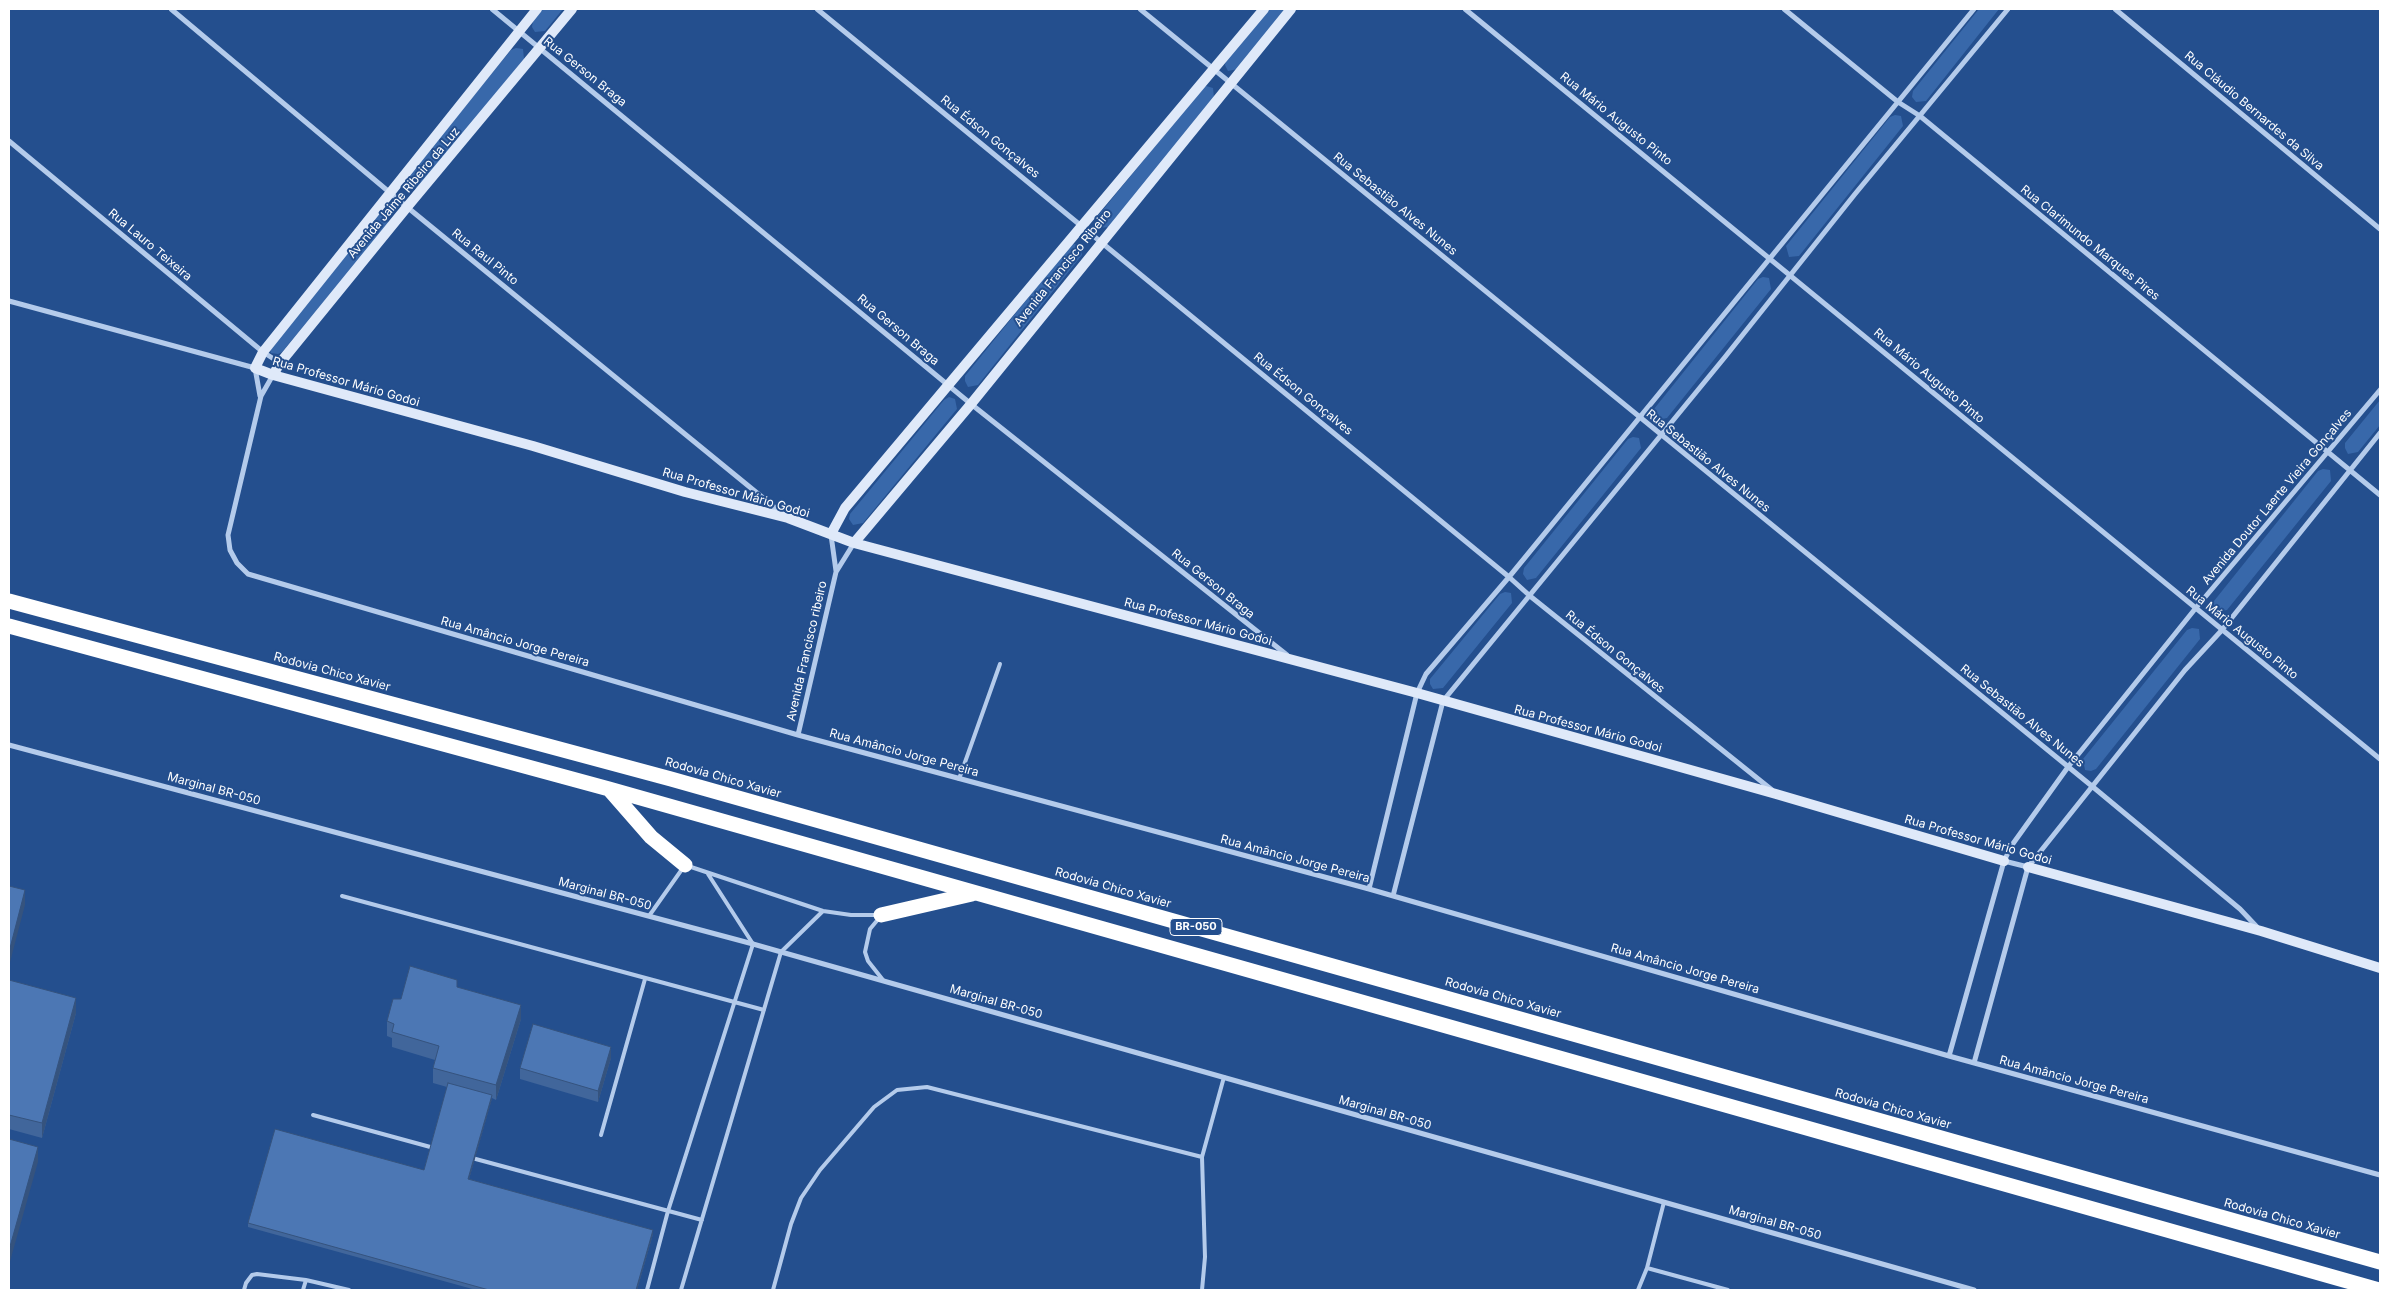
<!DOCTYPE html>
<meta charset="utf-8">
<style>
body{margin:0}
#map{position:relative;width:2389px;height:1299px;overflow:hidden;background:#244f8e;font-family:Inter,sans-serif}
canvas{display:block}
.frame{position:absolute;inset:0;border:10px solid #fff;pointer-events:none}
</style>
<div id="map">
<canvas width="2389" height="1299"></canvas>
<div class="frame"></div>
</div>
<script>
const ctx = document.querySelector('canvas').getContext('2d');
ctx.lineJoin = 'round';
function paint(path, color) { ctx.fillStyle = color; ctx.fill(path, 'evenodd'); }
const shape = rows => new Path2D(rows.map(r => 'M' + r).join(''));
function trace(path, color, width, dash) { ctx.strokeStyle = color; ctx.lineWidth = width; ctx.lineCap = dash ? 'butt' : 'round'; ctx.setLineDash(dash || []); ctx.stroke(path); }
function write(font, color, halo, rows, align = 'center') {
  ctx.font = font + ' Inter,sans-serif'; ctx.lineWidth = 4; ctx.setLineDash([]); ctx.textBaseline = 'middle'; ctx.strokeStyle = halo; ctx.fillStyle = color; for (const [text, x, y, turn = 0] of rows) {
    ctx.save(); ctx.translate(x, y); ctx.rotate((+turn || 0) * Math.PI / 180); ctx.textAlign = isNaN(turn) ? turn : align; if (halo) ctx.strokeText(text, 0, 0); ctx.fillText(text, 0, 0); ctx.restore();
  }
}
const green = shape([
 [543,9,563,9,545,31,535,32,532,27,533,21],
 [1267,9,1287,9,1238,69,1228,71,1225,65,1226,60],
 [1979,9,1999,9,1926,101,1916,102,1912,97,1913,91],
 [516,48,523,49,524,59,419,188,408,189,406,178,511,50],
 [1206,86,1213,88,1214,98,1109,227,1099,228,1096,223,1097,217,1202,89],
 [1895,115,1901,116,1903,126,1799,256,1789,257,1786,246,1890,117],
 [380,212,386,213,388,224,282,352,278,354,271,353,269,348],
 [1074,244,1080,245,1082,255,978,385,968,387,965,381,965,376,1070,246],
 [1763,277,1769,278,1771,289,1667,418,1657,420,1654,414,1654,409,1758,279],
 [949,397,955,399,957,409,863,523,853,525,849,519,850,514,944,400],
 [2380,400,2380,425,2358,452,2348,454,2345,448,2345,443],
 [1633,437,1639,438,1641,448,1536,578,1527,580,1523,574,1524,568,1628,439],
 [2323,469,2330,470,2331,481,2227,610,2217,612,2214,606,2214,601,2318,471],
 [1505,592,1511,593,1512,603,1443,688,1433,689,1430,684,1430,679,1500,594],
 [2192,628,2199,629,2200,639,2096,769,2091,771,2085,770,2083,759,2187,630]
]);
const lane = shape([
 [959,779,1000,664],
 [342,896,764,1010],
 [649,916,685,865,823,911,851,915,878,915],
 [880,917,870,929,865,952,868,961,883,980],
 [313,1115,434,1148],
 [601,1135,645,979],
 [472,1158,702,1220],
 [1647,1268,1728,1290],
 [244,1290,246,1283,252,1275,257,1274,306,1280,349,1290],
 [303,1290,306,1280],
 [647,1290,668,1211,753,944,708,874],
 [681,1290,781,952,823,911],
 [773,1290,791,1224,801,1198,820,1170,874,1107,897,1090,927,1087,1202,1157,1224,1077],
 [1202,1290,1205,1257,1202,1157],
 [1638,1290,1647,1268,1664,1202]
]);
const street = shape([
 [171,9,407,207,784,515],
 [492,9,971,404,1287,655],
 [817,9,1509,577,1530,596,1772,790],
 [1140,9,2093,787,2240,909,2257,927],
 [1465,9,2380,759],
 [1784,9,1898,102,1920,116,2380,495],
 [2115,9,2380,229],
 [9,141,263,352,280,363],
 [9,301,255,368,260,396],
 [273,375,261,396,228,535,230,550,237,563,248,574,798,735,1369,889,1949,1056,2380,1175],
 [831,535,836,571],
 [798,735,836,572,854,543],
 [9,745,753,944,1974,1290],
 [2004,861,2028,867],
 [1369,889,1417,693,1426,674,1509,577,1974,9],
 [1393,896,1443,701,1725,357,1855,194,2008,9],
 [1949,1056,2004,861,2012,845,2068,767,2195,609,2380,390],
 [1974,1063,2028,867,2185,670,2222,630,2380,433]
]);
const secondary = shape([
 [537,9,263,352,255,368,273,375,533,446,685,492,788,518,854,543,1417,693,1776,794,2004,861],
 [273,375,280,363,407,207,572,9],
 [831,534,845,508,1264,9],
 [854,543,971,404,1291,9],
 [2028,867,2261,931,2380,968]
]);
const highway = shape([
 [9,601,671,779,2380,1262],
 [9,626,609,789,2379,1290],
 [609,789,651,837,685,865],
 [881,915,972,894]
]);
const wall = shape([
 [9,980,76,1013,42,1138,9,1129],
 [457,987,521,1019,496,1100,492,1098,469,1179,653,1234,637,1290,476,1290,248,1227,248,1223,424,1170,447,1087,433,1083,433,1068,435,1060,392,1047,392,1038,387,1036,387,1021,401,999],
 [611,1058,598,1102,520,1079,520,1068]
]);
const shadedWall = shape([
 [25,890,25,905,9,966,9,952],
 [76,998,76,1013,42,1138,42,1123],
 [521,1005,521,1019,496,1100,496,1085],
 [611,1047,611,1058,598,1102,598,1091],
 [492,1095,492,1099,468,1183,468,1179],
 [38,1147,38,1162,9,1265,9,1250],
 [653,1230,653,1234,637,1290,636,1290]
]);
const building = shape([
 [9,886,25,890,9,952,9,886],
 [410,966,457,980,457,987,521,1005,496,1085,433,1068,439,1046,392,1032,394,1024,387,1021,393,999,401,999,410,966],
 [9,980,76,998,42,1123,9,1115,9,980],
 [533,1024,611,1047,598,1091,520,1068,533,1024],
 [448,1083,492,1095,468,1179,653,1230,636,1290,489,1290,248,1223,275,1129,424,1170,448,1083],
 [9,1139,38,1147,9,1250,9,1139]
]);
const shields = [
 [1196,927,52]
];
const shieldNames = [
 ["BR-050",1196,927]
];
const streetNames = [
 ["Rua Gerson Braga",585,72,39],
 ["Rua Cláudio Bernardes da Silva",2254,111,40],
 ["Rua Mário Augusto Pinto",1616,119,39],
 ["Rua Édson Gonçalves",990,137,39],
 ["Avenida Jaime Ribeiro da Luz",404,193,-50],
 ["Rua Sebastião Alves Nunes",1395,204,39],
 ["Rua Clarimundo Marques Pires",2090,243,39],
 ["Rua Lauro Teixeira",150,245,40],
 ["Rua Raul Pinto",485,257,39],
 ["Avenida Francisco Ribeiro",1063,268,-51],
 ["Rua Gerson Braga",898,330,40],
 ["Rua Mário Augusto Pinto",1929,376,40],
 ["Rua Professor Mário Godoi",346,382,16],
 ["Rua Édson Gonçalves",1303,394,39],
 ["Rua Sebastião Alves Nunes",1708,461,39],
 ["Rua Professor Mário Godoi",736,493,16],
 ["Avenida Doutor Laerte Vieira Gonçalves",2277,497,-50],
 ["Rua Gerson Braga",1213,584,39],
 ["Rua Professor Mário Godoi",1198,622,15],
 ["Rua Mário Augusto Pinto",2242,633,39],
 ["Rua Amâncio Jorge Pereira",515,642,16],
 ["Avenida Francisco ribeiro",807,651,-77],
 ["Rua Édson Gonçalves",1615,652,39],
 ["Rodovia Chico Xavier",332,672,15],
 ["Rua Sebastião Alves Nunes",2022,716,39],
 ["Rua Professor Mário Godoi",1588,729,15],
 ["Rua Amâncio Jorge Pereira",904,753,15],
 ["Rodovia Chico Xavier",723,778,16],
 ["Marginal BR-050",214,789,15],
 ["Rua Professor Mário Godoi",1978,840,16],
 ["Rua Amâncio Jorge Pereira",1295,859,15],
 ["Rodovia Chico Xavier",1113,888,16],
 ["Marginal BR-050",605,894,15],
 ["Rua Amâncio Jorge Pereira",1685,969,16],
 ["Rodovia Chico Xavier",1503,998,16],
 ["Marginal BR-050",996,1002,16],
 ["Rua Amâncio Jorge Pereira",2074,1080,15],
 ["Rodovia Chico Xavier",1893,1109,16],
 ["Marginal BR-050",1385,1113,16],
 ["Rodovia Chico Xavier",2282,1219,16],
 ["Marginal BR-050",1775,1223,16]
];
paint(green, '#3868aa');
trace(lane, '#b4cbeb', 4);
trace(street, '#b4cbeb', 5);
trace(secondary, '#dfe9f9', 10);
trace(highway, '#fff', 15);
paint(wall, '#41669b');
paint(shadedWall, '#35537e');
paint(building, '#4c77b4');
trace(building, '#35537e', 1);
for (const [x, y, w] of shields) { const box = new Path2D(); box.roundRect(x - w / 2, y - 8.5, w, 17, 4); ctx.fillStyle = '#244f8e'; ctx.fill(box); trace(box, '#fff', 1); }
write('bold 11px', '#fff', null, shieldNames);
write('12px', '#fff', '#244f8e', streetNames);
</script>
